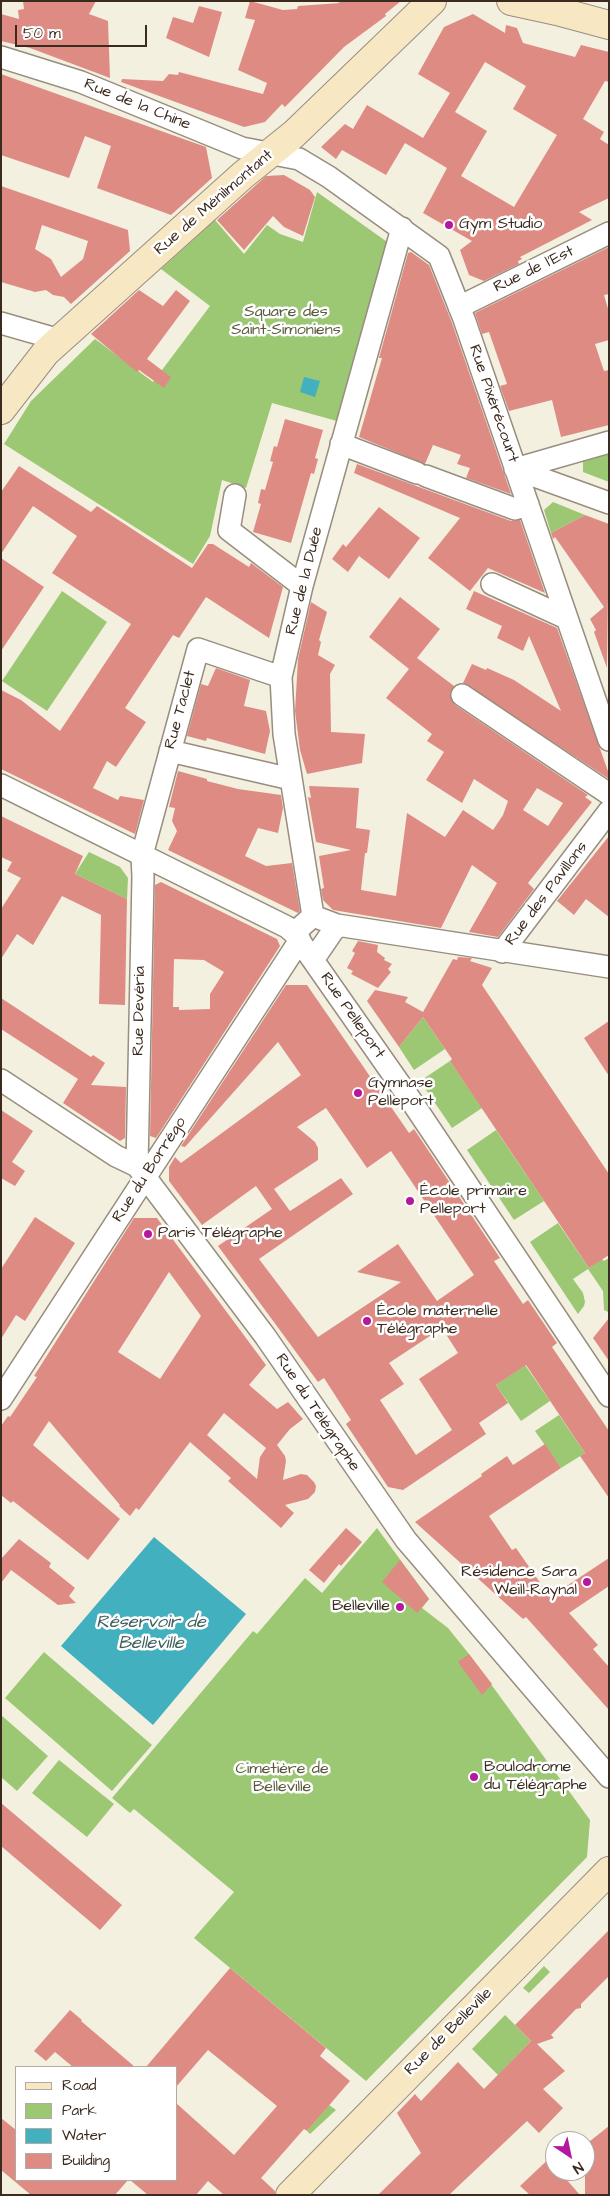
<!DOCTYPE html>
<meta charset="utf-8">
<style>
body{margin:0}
#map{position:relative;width:610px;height:2196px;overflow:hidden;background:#f4f0e0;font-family:"Architects Daughter",sans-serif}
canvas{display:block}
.frame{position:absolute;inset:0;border:2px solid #3b2a1e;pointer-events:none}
.legend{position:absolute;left:15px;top:2066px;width:162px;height:115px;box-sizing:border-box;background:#fff;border:1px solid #b1aaa5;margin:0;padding:6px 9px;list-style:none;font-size:15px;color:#3b2a1e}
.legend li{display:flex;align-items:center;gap:10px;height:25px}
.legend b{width:25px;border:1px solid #b1aaa5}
.north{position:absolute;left:545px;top:2131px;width:50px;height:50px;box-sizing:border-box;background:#fff;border:1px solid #b1aaa5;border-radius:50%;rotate:146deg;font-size:14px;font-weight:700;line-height:20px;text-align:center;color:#3b2a1e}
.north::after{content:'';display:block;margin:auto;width:18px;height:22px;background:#b5179e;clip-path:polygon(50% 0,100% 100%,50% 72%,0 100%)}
.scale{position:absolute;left:15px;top:25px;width:132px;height:22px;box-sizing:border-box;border:2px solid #3b2a1e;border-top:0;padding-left:6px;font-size:15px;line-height:18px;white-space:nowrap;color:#3b2a1e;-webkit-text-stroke:4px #fff;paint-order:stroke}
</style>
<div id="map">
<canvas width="610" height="2196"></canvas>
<div class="frame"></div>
<ul class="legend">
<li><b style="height:6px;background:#f7e8c3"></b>Road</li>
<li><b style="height:14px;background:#9cc773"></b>Park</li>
<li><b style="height:14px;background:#42b0be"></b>Water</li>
<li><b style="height:14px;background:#de8b84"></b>Building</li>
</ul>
<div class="north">N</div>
<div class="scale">50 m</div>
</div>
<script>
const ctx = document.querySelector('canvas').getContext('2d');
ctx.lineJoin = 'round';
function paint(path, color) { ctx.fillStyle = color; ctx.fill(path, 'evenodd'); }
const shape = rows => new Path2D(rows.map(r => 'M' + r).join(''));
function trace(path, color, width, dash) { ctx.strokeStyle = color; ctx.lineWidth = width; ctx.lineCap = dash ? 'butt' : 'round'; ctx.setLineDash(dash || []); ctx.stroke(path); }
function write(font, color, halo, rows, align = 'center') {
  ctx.font = font + ' "Architects Daughter",sans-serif'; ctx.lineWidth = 5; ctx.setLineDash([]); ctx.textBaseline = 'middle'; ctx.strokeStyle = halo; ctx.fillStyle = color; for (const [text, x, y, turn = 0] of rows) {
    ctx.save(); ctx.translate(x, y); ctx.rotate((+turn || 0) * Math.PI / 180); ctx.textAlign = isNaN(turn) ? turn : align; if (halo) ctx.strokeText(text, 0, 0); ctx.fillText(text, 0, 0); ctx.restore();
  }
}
const green = shape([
 [317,192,390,244,337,421,272,403,246,488,222,480,210,536,193,564,4,444,31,401,95,339,153,382,210,306,161,269,215,220,244,254,267,225,280,234,303,242],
 [609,452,609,482,583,472,583,458],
 [553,502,585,515,551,533,544,510],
 [62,591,107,622,47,711,2,681],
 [89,852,120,867,128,878,127,899,75,874],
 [423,1017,445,1049,414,1070,399,1047],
 [450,1061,482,1108,452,1128,420,1081],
 [496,1130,544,1201,514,1220,467,1150],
 [558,1223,589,1268,602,1259,604,1261,609,1258,608,1312,604,1310,603,1291,588,1269,573,1279,583,1293,585,1302,584,1306,578,1314,530,1242],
 [525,1365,550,1401,521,1421,496,1385],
 [559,1415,585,1453,561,1468,535,1431],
 [377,1528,429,1599,422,1608,448,1628,469,1654,590,1820,587,1857,366,2081,194,1938,234,1892,134,1809,130,1813,112,1798,253,1631,257,1634,305,1578,322,1593],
 [44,1652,152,1745,112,1791,5,1698],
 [1,1715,48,1756,17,1791,1,1777],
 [59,1760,114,1804,87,1837,32,1793],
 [544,1966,550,1972,529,1993,523,1988],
 [505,2015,531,2041,498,2075,472,2049],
 [329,2105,336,2110,310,2134,307,2131]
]);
const water = shape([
 [304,377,320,381,315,397,300,392],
 [154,1537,246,1614,153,1725,61,1646]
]);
const building = shape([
 [23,1,96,1,89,14,108,21,110,78,30,48,1,41,1,14,19,19,18,10,24,9],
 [250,1,283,10,297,9,298,6,340,3,336,1,401,1,385,14,386,16,344,47,285,107,282,104,265,122,244,127,121,82,122,79,163,81,169,74,178,75,179,72,263,94,267,83,238,70,255,20,245,18],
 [199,6,222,12,209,57,166,38,173,17,193,23],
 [473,14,505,33,506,25,517,28,523,43,575,57,581,45,609,52,609,82,605,81,583,119,604,132,600,139,609,145,609,198,579,212,592,220,520,257,522,259,518,261,519,264,484,281,469,275,460,250,472,241,423,213,447,168,405,143,386,175,342,150,336,159,321,147,345,124,353,129,367,105,423,138,450,93,418,74,444,27],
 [485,62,526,86,513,109,557,135,514,207,461,176,487,131,455,112],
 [1,74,206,147,212,178,171,215,97,188,111,146,85,136,69,178,1,155],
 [284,175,310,190,315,197,303,236,284,227,273,216,244,250,217,220,266,176],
 [1,186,128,230,130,251,71,304,64,297,53,295,46,290,35,292,1,282],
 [42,225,88,241,83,259,61,277,51,259,35,249],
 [609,247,609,294,604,295,609,312,609,340,595,344,604,371,609,370,609,425,561,437,552,400,509,411,500,386,507,384,489,332,482,334,475,313],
 [411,252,429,265,452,323,511,494,466,478,470,468,457,464,461,455,433,445,425,464,359,437,382,358,379,358,408,253],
 [139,290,163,306,176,290,190,301,147,359,171,377,164,388,139,370,137,372,91,334],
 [285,419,323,430,315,458,318,459,314,474,311,473,291,543,253,532,261,504,258,503,261,489,265,490,273,462,270,461,274,446,277,447],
 [357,464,511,521,520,520,545,593,488,568,470,591,428,558,460,518,354,473],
 [19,466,91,512,97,506,192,568,208,544,213,544,249,567,251,563,283,587,269,638,206,597,179,638,173,635,125,708,146,722,116,767,107,761,93,788,118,800,120,796,144,800,135,834,1,769,1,690,21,700,60,731,131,624,52,573,77,536,33,506,1,554,1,492],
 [379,507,420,538,389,579,359,556,348,572,332,559,343,544,346,547],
 [585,515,609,524,607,668,594,632,596,630,590,619,604,607,555,537,553,539,551,533],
 [1,558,44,587,1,651],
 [474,591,557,628,609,774,609,779,463,683,472,664,486,670,487,668,514,680,561,711,529,636,523,651,497,638,502,626,466,609],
 [400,597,440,629,417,658,454,686,450,695,455,705,588,795,585,797,592,802,528,883,534,889,498,937,469,932,497,883,472,865,441,928,333,910,323,900,321,889,324,888,319,856,351,850,316,842,308,797,311,798,309,786,359,788,356,828,370,830,367,853,365,853,361,890,396,896,407,813,445,837,463,810,493,830,503,815,508,801,474,779,462,803,426,780,444,752,427,741,432,734,386,698,409,669,369,637],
 [537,788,563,803,548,826,523,810],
 [311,602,327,612,319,640,321,642,318,655,335,665,330,674,331,732,365,734,362,763,307,774,300,750,295,711,298,659],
 [216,668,250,680,244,706,266,711,270,731,265,754,207,738,206,741,187,736,201,684,208,686],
 [178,771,207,779,207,781,238,789,281,795,283,808,278,833,258,828,245,856,266,866,292,863,300,911,298,913,168,850,177,831,172,821,175,808,169,807],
 [1,816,83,856,75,874,127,899,125,1005,99,1004,101,915,62,896,33,945,17,934,1,959,1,909,21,878,7,871,12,862,1,857],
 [609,836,609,917,586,899,574,915,557,901],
 [161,882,277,939,280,946,156,1138,150,1136,155,885],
 [174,959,204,960,224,972,210,994,210,1009,179,1010,179,1007,173,1007],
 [358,941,378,945,377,952,385,958,384,960,392,964,388,969,391,972,378,988,351,974,353,971,347,968,355,953,352,951],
 [458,957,472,958,470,961,492,968,482,985,609,1174,609,1255,589,1268,450,1061,452,1059,423,1017,399,1047,367,1001,375,990,408,997,405,1002,423,1012,453,959,457,960],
 [286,985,307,985,409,1133,414,1129,500,1258,494,1261,523,1304,528,1300,557,1343,552,1347,609,1431,609,1498,580,1456,585,1453,526,1365,496,1385,508,1403,479,1423,486,1434,403,1490,388,1487,346,1424,351,1420,324,1378,318,1382,218,1246,272,1209,256,1186,202,1225,169,1181,169,1167,175,1157,181,1163,301,1075,278,1042,185,1147,181,1146],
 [326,1108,367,1168,391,1151,474,1275,437,1301,398,1244,357,1272,401,1282,318,1337,259,1259,353,1194,341,1178,290,1211,274,1189,318,1160,318,1148,315,1142,297,1127],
 [442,1328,458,1353,419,1379,452,1430,416,1455,380,1400,404,1384,389,1363],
 [1,998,91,1057,93,1055,105,1063,91,1085,126,1087,125,1138,120,1141,63,1103,78,1079,1,1029],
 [609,1021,609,1076,584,1038],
 [1,1110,33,1131,12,1162,25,1171,15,1186,1,1178],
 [35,1217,75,1243,25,1321,16,1315,1,1339,1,1269],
 [134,1218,157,1218,266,1365,249,1385,277,1409,288,1402,303,1419,290,1429,277,1445,285,1456,286,1461,283,1480,301,1474,307,1475,314,1482,316,1486,315,1492,308,1499,285,1505,294,1513,281,1528,228,1481,231,1478,190,1442,139,1510,136,1508,130,1516,119,1506,120,1505,49,1421,33,1445,120,1519,88,1560,13,1501,11,1503,1,1495,1,1426,8,1416,10,1417,37,1377,34,1376],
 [169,1272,201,1316,160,1379,118,1352],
 [224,1413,266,1448,260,1457,257,1479,207,1435],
 [609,1318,609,1361,593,1338],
 [545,1444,561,1468,489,1516,512,1550,516,1548,550,1597,609,1558,609,1586,569,1613,598,1645,593,1649,609,1667,609,1710,526,1617,523,1619,415,1522,482,1476,481,1474,507,1456,513,1465],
 [346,1528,362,1542,341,1566,339,1564,324,1583,309,1570],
 [19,1539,51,1563,49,1567,75,1588,69,1596,76,1603,58,1605,11,1570,1,1583,1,1559],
 [400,1560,429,1599,417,1613,382,1582],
 [469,1654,492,1684,482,1695,458,1662],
 [1,1803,122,1905,100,1930,1,1846],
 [609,1930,609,1976,581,2004,581,2008,576,2009,551,2035,554,2038,537,2044,565,2071,543,2089,563,2108,539,2133,527,2121,449,2195,378,2195,421,2153,397,2113,415,2094,421,2101,458,2062,484,2089,531,2041,515,2025],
 [230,1968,326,2048,320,2056,350,2081,307,2131,304,2129,261,2178,275,2191,275,2195,224,2195,208,2181,196,2195,148,2195,130,2180,176,2180,176,2103,234,2155,277,2106,208,2050,176,2087,176,2067,146,2067],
 [70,2010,82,2020,81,2021,135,2067,73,2067,55,2052,46,2061,34,2051],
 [1,2118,16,2130,16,2180,128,2180,115,2195,31,2195,1,2170],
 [609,2126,609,2195,585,2195,585,2145],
 [555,2153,555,2171,559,2171,580,2195,530,2195,520,2186]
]);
const street = shape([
 [1,57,81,82,242,148,299,159,329,177,439,256,464,319,609,740],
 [459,307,609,233],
 [1,323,60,340],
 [341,444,417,473],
 [515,469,609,503],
 [515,469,609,442],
 [426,476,515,509,528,504],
 [235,495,229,530,302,586],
 [492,584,566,618],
 [462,695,609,794],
 [170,751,291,779],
 [1,785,287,927,294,933,406,1093,609,1396],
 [313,916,337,925,609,967],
 [294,933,313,916,284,734,281,677,302,586,402,228],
 [502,952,609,811],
 [313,960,337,925],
 [1,1080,116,1156,137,1166,265,1336,406,1540,609,1777],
 [137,1166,143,877,142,855,198,649,281,677],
 [1,1399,300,940]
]);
const secondary = shape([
 [511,1,557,11,609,25],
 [1,410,46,352,243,175,294,134,432,1],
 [290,2195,609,1871]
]);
const markers = [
 [449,225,5,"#b5179e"],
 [358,1093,5,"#b5179e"],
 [410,1201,5,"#b5179e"],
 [148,1234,5,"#b5179e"],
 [367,1321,5,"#b5179e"],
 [587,1582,5,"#b5179e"],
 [400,1607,5,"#b5179e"],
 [474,1777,5,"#b5179e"]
];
const streetNames = [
 ["Rue de la Chine",137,105,22],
 ["Rue de Ménilmontant",214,203,-41],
 ["Rue de l'Est",534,270,-26],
 ["Rue Pixérécourt",493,404,71],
 ["Rue de la Duée",305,581,-76],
 ["Rue Taclet",181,710,-75],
 ["Rue des Pavillons",547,894,-53],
 ["Rue Devéria",140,1011,-89],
 ["Rue Pelleport",352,1016,55],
 ["Rue du Borrégo",150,1170,-57],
 ["Rue du Télégraphe",317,1413,56],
 ["Rue de Belleville",449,2032,-45]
];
const poiNames = [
 ["Gym Studio",459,225],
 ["Gymnase",368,1084],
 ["Pelleport",368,1102],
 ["École primaire",420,1192],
 ["Pelleport",420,1210],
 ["Paris Télégraphe",158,1234],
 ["École maternelle",377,1312],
 ["Télégraphe",377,1330],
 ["Résidence Sara",577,1573,"right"],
 ["Weill-Raynal",577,1591,"right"],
 ["Belleville",390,1607,"right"],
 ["Boulodrome",484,1768],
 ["du Télégraphe",484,1786]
];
const parkNames = [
 ["Square des",286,313],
 ["Saint-Simoniens",286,331],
 ["Cimetière de",282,1770],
 ["Belleville",282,1788]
];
const waterNames = [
 ["Réservoir de",151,1623],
 ["Belleville",151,1644]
];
paint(green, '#9cc773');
paint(water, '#42b0be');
paint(building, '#de8b84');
trace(street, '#988d7f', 24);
trace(secondary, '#988d7f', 30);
trace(street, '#fff', 21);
trace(secondary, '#f7e8c3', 28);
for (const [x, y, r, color] of markers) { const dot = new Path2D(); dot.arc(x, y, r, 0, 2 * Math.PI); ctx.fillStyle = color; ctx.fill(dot); trace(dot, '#fff', 2); }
write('16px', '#3b2a1e', '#fff', streetNames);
write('16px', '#3b2a1e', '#fff', poiNames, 'left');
write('16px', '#585938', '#fff', parkNames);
write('italic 18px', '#3e605e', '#fff', waterNames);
</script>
